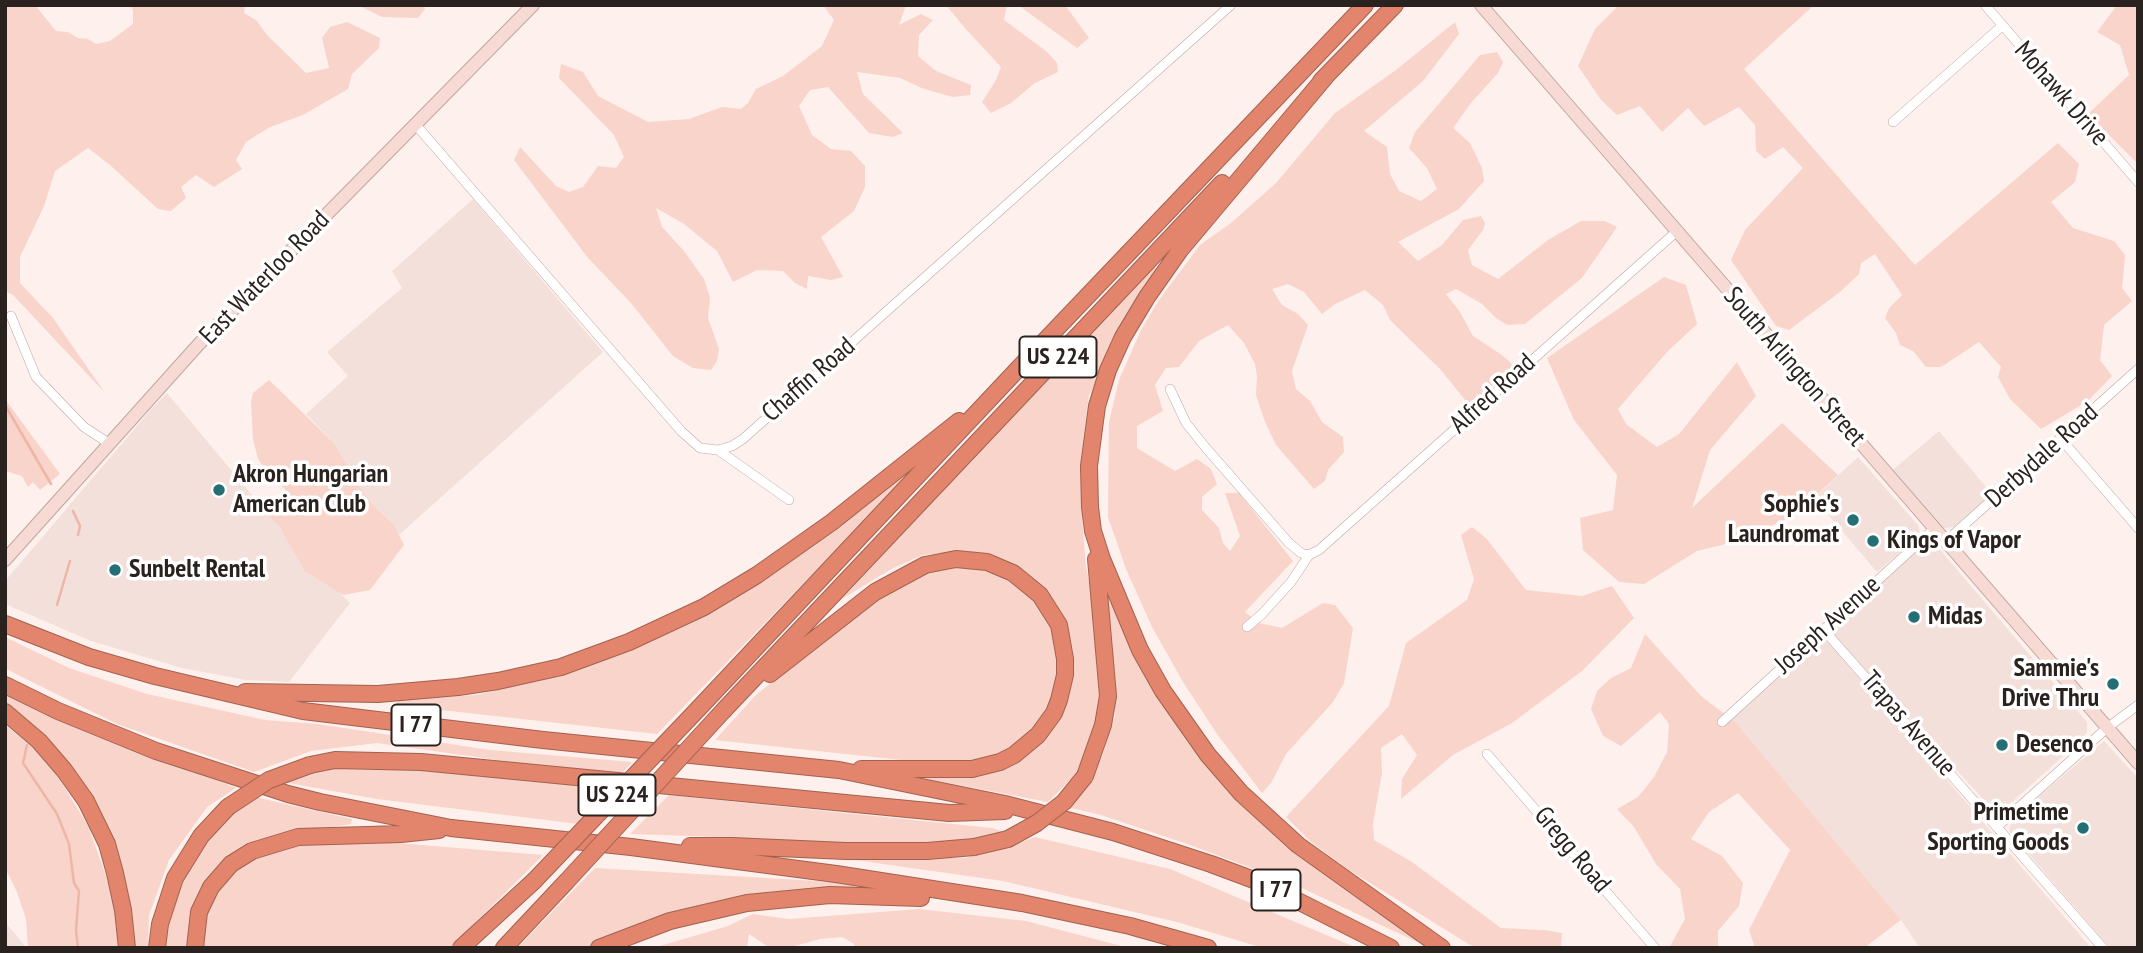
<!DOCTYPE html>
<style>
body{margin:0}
#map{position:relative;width:2143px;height:953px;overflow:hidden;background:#fef0ed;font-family:"PT Sans Narrow",sans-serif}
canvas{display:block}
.frame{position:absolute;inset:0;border:7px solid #2a221f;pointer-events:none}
</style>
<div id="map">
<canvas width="2143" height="953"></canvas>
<div class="frame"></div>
</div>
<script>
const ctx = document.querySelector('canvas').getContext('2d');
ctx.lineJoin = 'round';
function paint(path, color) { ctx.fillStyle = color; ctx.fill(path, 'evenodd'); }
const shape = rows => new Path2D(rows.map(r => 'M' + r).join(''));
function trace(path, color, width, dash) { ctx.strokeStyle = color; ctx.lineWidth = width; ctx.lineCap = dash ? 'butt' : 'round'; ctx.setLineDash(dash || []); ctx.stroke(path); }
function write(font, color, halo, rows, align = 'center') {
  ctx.font = font + ' "PT Sans Narrow",sans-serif'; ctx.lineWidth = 7; ctx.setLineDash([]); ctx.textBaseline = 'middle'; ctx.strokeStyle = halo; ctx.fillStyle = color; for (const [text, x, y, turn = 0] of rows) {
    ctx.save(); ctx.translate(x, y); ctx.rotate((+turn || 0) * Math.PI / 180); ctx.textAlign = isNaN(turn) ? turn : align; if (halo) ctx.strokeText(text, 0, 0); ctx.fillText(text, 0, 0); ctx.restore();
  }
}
const built = shape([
 [473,199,603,352,399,535,394,525,374,506,359,486,335,444,306,414,348,376,327,352,402,288,392,271],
 [167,393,306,560,350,603,289,682,246,680,182,668,91,641,5,604,5,581,153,407],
 [1939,431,1992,494,1954,527,1936,529,1889,473],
 [1858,457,1918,525,1920,532,1918,537,1877,572,1814,498],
 [1930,541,1936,545,2087,722,2087,732,2080,741,2001,812,1992,809,1830,631,1831,627,1914,551],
 [1821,636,1827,640,2091,948,1920,948,1901,920,1731,719],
 [2104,741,2138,778,2138,948,2110,948,2009,831,2012,819],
 [5,922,27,948,5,948]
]);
const green = shape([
 [5,5,35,5,56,31,68,32,78,38,88,39,96,44,110,41,133,24,133,10,130,5,245,5,244,13,256,20,267,35,306,73,329,68,322,38,330,27,347,22,380,38,379,48,352,74,348,89,303,115,270,127,246,142,236,160,242,169,214,187,196,175,181,187,186,198,171,211,158,209,110,165,88,148,55,171,44,206,20,257,20,283,53,318,105,393,13,295,5,291],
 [358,5,424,5,425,9,418,18,382,17],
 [823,5,906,5,899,25,921,14,933,20,919,35,918,56,936,71,971,85,970,95,953,97,924,89,900,78,857,72,863,94,903,133,893,137,869,133,828,87,810,90,799,106,812,135,831,149,851,151,865,166,865,187,854,211,821,237,843,277,831,280,808,276,807,289,795,283,783,271,757,270,733,282,717,251,684,224,656,208,662,227,684,251,704,279,710,298,708,318,719,349,717,361,711,370,693,368,673,356,631,303,588,258,514,160,520,147,556,186,569,192,583,187,598,166,616,168,624,157,614,135,559,78,561,64,583,72,598,96,648,122,689,119,722,107,741,109,748,103,756,89,783,76,822,46,834,20],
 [946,5,1007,5,1004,20,1046,51,1057,63,1058,72,1035,83,1011,103,991,113,982,102,996,80,1001,67,964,27],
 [1018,5,1065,5,1089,38,1077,48],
 [1619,5,1814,5,1744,69,1915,265,2058,143,2079,164,2075,182,2051,202,2073,228,2114,241,2125,255,2122,288,2132,301,2104,325,2100,360,2112,376,2088,401,2041,429,2010,399,1998,377,2001,367,1979,342,1941,367,1926,367,1913,351,1900,345,1896,333,1885,318,1889,308,1902,295,1875,254,1861,263,1859,274,1840,292,1789,330,1776,326,1731,260,1745,230,1803,168,1783,147,1765,159,1756,151,1755,125,1739,107,1704,126,1688,108,1662,132,1640,106,1617,115,1601,100,1578,66,1595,29],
 [2117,5,2138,5,2138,164,2088,114,2129,75,2120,45,2097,32],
 [1455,22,1459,34,1423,81,1364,131,1387,147,1390,174,1399,191,1421,201,1437,189,1427,168,1409,148,1415,132,1480,55,1497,52,1503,62,1498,73,1471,103,1453,128,1470,143,1482,168,1484,181,1459,209,1398,242,1418,261,1442,245,1463,220,1481,216,1485,223,1483,230,1468,250,1472,265,1498,279,1548,240,1581,221,1605,221,1617,227,1582,278,1525,324,1507,325,1496,318,1482,304,1456,289,1446,294,1460,312,1473,336,1502,355,1514,366,1470,406,1440,369,1390,320,1383,305,1365,290,1335,304,1322,314,1304,292,1288,284,1272,289,1282,305,1298,314,1308,325,1292,371,1296,389,1310,401,1322,422,1343,437,1344,452,1328,470,1325,481,1314,489,1276,445,1265,422,1256,395,1257,376,1255,364,1244,343,1228,325,1199,341,1179,367,1166,368,1155,385,1163,411,1137,426,1137,448,1175,471,1197,459,1211,469,1217,484,1202,497,1202,510,1219,528,1223,543,1230,551,1240,536,1225,493,1239,493,1293,561,1245,612,1259,623,1282,628,1323,603,1335,605,1353,628,1344,683,1333,702,1286,754,1271,783,1262,793,1217,734,1183,682,1152,627,1126,569,1108,517,1109,422,1119,380,1141,330,1159,300,1200,245,1231,223,1276,183,1335,113,1396,70],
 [1153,266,1159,271,1089,395,1081,457,1081,505,1086,567,1097,618,1101,710,1093,744,1072,778,1048,802,922,778,924,774,1012,761,1066,688,1061,620,1009,566,978,553,952,552,923,555,891,569,842,599],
 [1664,277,1686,285,1697,324,1667,352,1618,409,1626,424,1657,447,1679,434,1737,362,1756,396,1710,450,1692,508,1782,423,1838,475,1795,515,1738,541,1697,551,1644,584,1619,582,1583,550,1580,518,1613,510,1617,475,1574,420,1547,358],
 [269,380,335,444,359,486,374,506,394,525,404,545,370,590,343,595,305,571,280,528,267,514,283,506,285,489,270,476,258,459,253,439,251,401,253,393],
 [5,399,60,474,40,490,33,482,28,487,22,476,5,471],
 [929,454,657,734,396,705,399,699,475,695,494,691,633,646,714,608],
 [1472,527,1486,538,1526,590,1582,596,1612,586,1634,618,1582,671,1512,723,1453,755,1401,799,1402,779,1417,755,1402,734,1381,748,1382,773,1373,824,1374,840,1412,862,1501,928,1544,930,1562,933,1561,948,1475,948,1346,868,1310,841,1286,817,1389,706,1406,643,1467,600,1474,579,1461,535],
 [986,566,1019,582,1047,614,1062,659,1053,703,1039,726,1013,748,973,764,920,762,715,740,755,696,837,628,900,583,932,568],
 [1103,589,1107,589,1219,777,1420,938,1417,942,1287,881,1187,844,1101,815,1071,808,1102,757,1115,716,1114,673],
 [1645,634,1701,696,1735,722,1901,920,1864,948,1755,948,1749,930,1790,850,1738,793,1709,812,1691,839,1722,856,1743,883,1739,906,1718,931,1718,948,1669,948,1685,919,1680,889,1656,864,1634,827,1617,809,1638,797,1654,777,1667,752,1669,724,1660,712,1621,746,1603,736,1591,709,1597,691,1611,678,1631,668],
 [5,637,69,668,147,694,265,720,317,724,490,750,632,762,619,777,377,743,311,751,254,772,117,724,22,677,5,668],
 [5,691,236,788,207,807,169,860,149,915,148,948,132,948,113,843,5,707],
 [5,725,38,751,55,772,88,826,109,884,123,948,28,948,26,919,17,892,5,868],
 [342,764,573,784,607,791,578,824,377,799,283,782,315,769],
 [669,795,992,828,1002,831,958,843,881,847,721,837,630,834],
 [255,797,352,819,351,824,268,838,231,858,192,948,160,948,186,866,228,815],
 [1035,837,1170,869,1357,948,1263,948,1177,922,1003,881,834,857,965,858,1008,847],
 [361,840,543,855,450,948,203,948,203,926,212,900,234,870,265,854,305,841],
 [595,868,851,883,858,890,637,929,590,948,517,948],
 [919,909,1026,921,1129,948,855,948,854,944,842,937,820,939,787,948,770,948,749,934,747,948,653,948,728,926,753,914,789,919]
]);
const stream = shape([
 [5,405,51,484],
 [73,511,80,526,78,535],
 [57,605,70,561],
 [27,745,23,763,57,814,69,844,74,883,79,891,76,930,78,948]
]);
const minor = shape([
 [1985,5,2138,182],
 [1893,122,2002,26],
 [416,125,681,431,700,448,718,450,732,446,743,439,1231,5],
 [11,316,36,377,84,427,110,444],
 [1170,389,1186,423,1206,448,1289,543,1301,553,1309,555],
 [2060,438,2138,528],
 [718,450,789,500],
 [1945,542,2138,369],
 [1309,555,1319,550,1676,232],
 [1247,627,1262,614,1291,582,1309,555],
 [1823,629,2103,948],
 [1722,722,1934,529],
 [1487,754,1655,948],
 [1998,826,2107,728,2138,705]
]);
const secondary = shape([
 [1481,5,2138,763],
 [5,560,199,344,533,5]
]);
const motorway = shape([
 [1327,75,1180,250,1147,297,1123,337,1108,370,1097,406,1089,466,1090,507,1093,531,1102,559,1140,650,1163,691,1208,755,1241,793,1298,845,1442,948],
 [1321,81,1395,5],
 [5,624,89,657,155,676,303,711,543,740,839,770,1005,804,1113,832,1211,864,1262,883,1391,948],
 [770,674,875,592,925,565,956,559,987,562,1013,573,1040,595,1059,625,1065,659,1065,675,1059,700,1054,713,1038,735,1014,755,1000,762,972,769,861,769],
 [5,685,58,711,156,751,288,794,320,802,451,828,631,847,836,874,1022,903,1130,926,1208,948],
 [245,692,378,694,458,687,498,681,561,667,629,642,704,607,757,575,832,522,959,421],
 [699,708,1016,371,1365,5],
 [724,710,1222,183],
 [5,712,39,741,64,770,86,801,107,844,115,873,123,910,127,948],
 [310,765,335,760,421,762,949,813,1005,811],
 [1085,776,1103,725,1108,696,1096,559],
 [690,846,732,846,846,851,927,851,974,847],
 [157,948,160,924,175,878,201,836,228,807],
 [195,948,199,912,211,887,231,864,252,851,298,837,401,834,439,830],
 [461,948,534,881],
 [504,948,566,882],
 [599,948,670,921,747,903,830,895,921,898]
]);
const motorwayBridge = shape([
 [228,807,269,780,310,765],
 [974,847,1008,839,1037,823,1064,802,1085,776],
 [534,881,699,708],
 [566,882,724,710]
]);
const markers = [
 [219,490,7,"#246f73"],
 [1853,520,7,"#246f73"],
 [1873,541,7,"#246f73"],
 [115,570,7,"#246f73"],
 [1914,617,7,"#246f73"],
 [2113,684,7,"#246f73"],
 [2002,745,7,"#246f73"],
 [2083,828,7,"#246f73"]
];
const shields = [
 [1058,357,77],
 [416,725,49],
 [617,795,77],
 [1276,890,49]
];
const shieldNames = [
 ["US 224",1058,357],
 ["I 77",416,725],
 ["US 224",617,795],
 ["I 77",1276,890]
];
const streetNames = [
 ["Mohawk Drive",2061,94,49],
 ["East Waterloo Road",265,278,-46],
 ["South Arlington Street",1794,367,49],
 ["Chaffin Road",809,380,-41],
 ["Alfred Road",1493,394,-42],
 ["Derbydale Road",2042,456,-42],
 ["Joseph Avenue",1828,625,-42],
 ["Trapas Avenue",1908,724,49],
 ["Gregg Road",1572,850,50]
];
const poiNames = [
 ["Akron Hungarian",233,475],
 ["American Club",233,505],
 ["Sophie's",1839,505,"right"],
 ["Laundromat",1839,535,"right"],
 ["Kings of Vapor",1887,541],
 ["Sunbelt Rental",129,570],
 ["Midas",1928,617],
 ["Sammie's",2099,669,"right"],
 ["Drive Thru",2099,699,"right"],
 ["Desenco",2016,745],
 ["Primetime",2069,813,"right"],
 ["Sporting Goods",2069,843,"right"]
];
paint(built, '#f4e0db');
paint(green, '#f9d4ca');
trace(stream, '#edb6a8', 2.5);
trace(minor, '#bda7a1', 10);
trace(secondary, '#bda7a1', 14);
trace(motorway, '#a26251', 18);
trace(minor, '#fff', 9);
trace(secondary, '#f7dad3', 12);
trace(motorway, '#e3846c', 16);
trace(motorwayBridge, '#a26251', 18, []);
trace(motorwayBridge, '#e3846c', 16);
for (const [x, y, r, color] of markers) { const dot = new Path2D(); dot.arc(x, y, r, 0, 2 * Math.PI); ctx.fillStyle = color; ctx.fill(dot); trace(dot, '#fff', 2.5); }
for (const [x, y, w] of shields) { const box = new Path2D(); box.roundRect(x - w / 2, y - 20.5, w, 41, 5); ctx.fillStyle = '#fff'; ctx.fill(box); trace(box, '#2a221f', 2); }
write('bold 24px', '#2a221f', null, shieldNames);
write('26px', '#2a221f', '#fff', streetNames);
write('bold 26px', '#2a221f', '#fff', poiNames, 'left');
</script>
